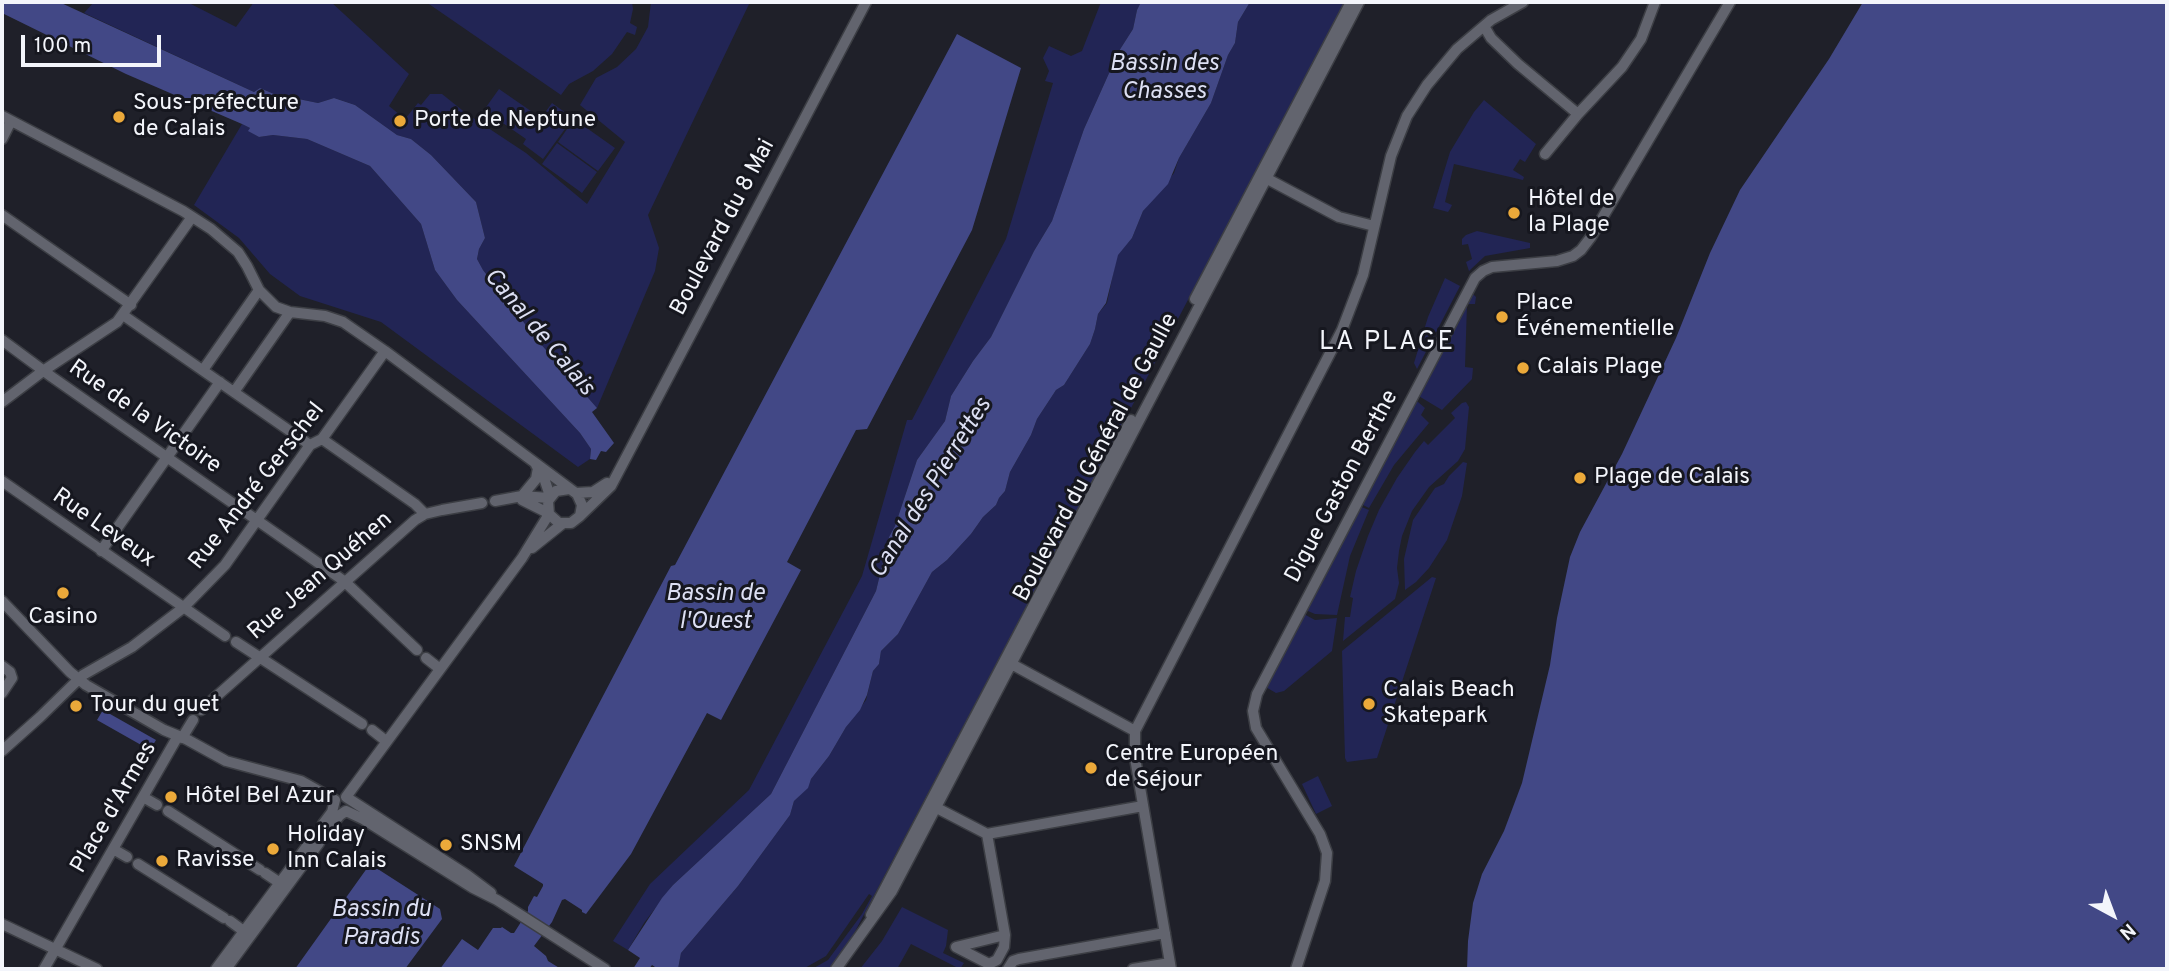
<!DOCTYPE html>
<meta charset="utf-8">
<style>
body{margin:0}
#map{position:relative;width:2169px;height:971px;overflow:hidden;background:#1f2029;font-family:Overpass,sans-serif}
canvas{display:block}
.frame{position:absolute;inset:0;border:4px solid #f3f5fb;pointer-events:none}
.north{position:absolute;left:2078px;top:880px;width:70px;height:70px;-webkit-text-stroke:5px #16171f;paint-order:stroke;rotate:139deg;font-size:19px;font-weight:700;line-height:28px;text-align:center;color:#f3f5fb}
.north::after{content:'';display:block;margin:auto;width:24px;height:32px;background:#f3f5fb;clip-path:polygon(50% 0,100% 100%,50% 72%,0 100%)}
.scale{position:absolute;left:21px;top:35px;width:140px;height:32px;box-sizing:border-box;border:4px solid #f3f5fb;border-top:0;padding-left:9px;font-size:21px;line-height:24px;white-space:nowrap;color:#f3f5fb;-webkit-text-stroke:5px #16171f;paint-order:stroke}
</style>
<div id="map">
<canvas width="2169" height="971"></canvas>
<div class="frame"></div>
<div class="north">N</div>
<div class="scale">100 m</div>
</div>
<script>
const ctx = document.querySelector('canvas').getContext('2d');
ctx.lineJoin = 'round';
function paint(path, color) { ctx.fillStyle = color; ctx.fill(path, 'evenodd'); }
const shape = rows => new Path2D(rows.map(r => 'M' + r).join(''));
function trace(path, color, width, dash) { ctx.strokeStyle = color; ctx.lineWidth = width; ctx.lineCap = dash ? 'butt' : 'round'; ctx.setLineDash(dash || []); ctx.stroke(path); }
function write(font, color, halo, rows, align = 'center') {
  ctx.font = font + ' Overpass,sans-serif'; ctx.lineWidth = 6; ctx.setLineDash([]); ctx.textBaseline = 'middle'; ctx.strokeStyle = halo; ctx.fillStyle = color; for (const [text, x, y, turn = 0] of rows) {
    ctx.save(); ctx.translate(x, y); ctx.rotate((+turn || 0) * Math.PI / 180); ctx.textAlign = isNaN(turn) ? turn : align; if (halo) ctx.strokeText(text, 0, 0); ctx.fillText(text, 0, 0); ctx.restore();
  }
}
const green = shape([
 [94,2,187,2,236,27,254,2,331,2,409,74,389,106,405,119,418,103,421,105,430,94,442,94,467,114,526,153,587,204,625,142,580,105,596,78,617,67,636,49,648,27,651,2,750,2,648,215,659,248,655,271,597,408,539,342,483,270,477,259,479,249,485,238,476,202,431,155,411,139,397,135,355,105,334,98,318,103,274,94,260,88,254,92,84,13],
 [426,2,632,2,633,9,630,23,637,27,635,35,627,32,612,54,593,71,569,84,561,95],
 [1101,2,1141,2,1137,10,1133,29,1119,51,1084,129,1052,221,1034,251,991,337,973,361,951,396,945,421,917,460,895,526,889,537,876,591,771,794,673,885,644,923,628,950,613,941,650,884,749,790,862,576,907,420,912,420,1006,239,1053,83,1045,81,1049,71,1043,58,1049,46,1071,56,1082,51],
 [1250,2,1345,2,850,941,829,969,812,969,828,960,862,914,872,896,869,894,826,956,803,969,678,969,681,953,738,886,790,815,794,801,807,788,811,779,829,756,846,727,866,700,873,671,879,664,881,651,898,634,932,572,947,560,971,534,983,517,996,505,999,498,1005,491,1010,472,1031,435,1037,419,1056,390,1064,385,1090,344,1095,329,1098,314,1107,303,1117,255,1132,238,1143,211,1174,173,1179,158,1211,103,1228,55,1235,43,1238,22],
 [499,89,541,118,552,103,573,118,543,159,523,144,526,139,484,110],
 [1484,100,1536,144,1525,162,1520,159,1513,170,1524,177,1523,180,1454,164,1445,202,1452,205,1450,209,1448,212,1433,208,1450,152,1474,112],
 [574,119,615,148,598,171,558,142],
 [242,124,250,128,249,131,259,137,273,135,307,139,370,166,421,224,435,270,457,300,580,433,591,449,590,459,578,467,381,322,300,296,270,274,239,238,194,205],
 [557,143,597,172,582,193,542,164],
 [1477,231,1530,243,1530,248,1485,256,1469,271,1466,262,1472,259,1468,244,1462,245,1462,239,1466,235],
 [1445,278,1460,286,1417,369,1414,363,1428,317],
 [1471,292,1476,297,1475,304,1467,304,1465,367,1473,368,1472,379,1442,410,1417,395],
 [1414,401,1418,402,1425,408,1421,415,1429,423,1394,465,1369,508,1363,505,1364,503,1361,501],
 [1466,402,1469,407,1465,449,1458,461,1429,487,1412,511,1402,536,1399,551,1397,568,1399,583,1395,599,1343,641,1345,617,1350,617,1353,598,1350,597,1356,571,1368,536,1379,510,1397,478,1415,452,1424,441,1428,445,1455,418,1451,413,1462,403],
 [1463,462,1467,463,1462,496,1447,540,1429,568,1416,582,1405,590,1404,559,1413,520,1435,488,1444,484,1449,476],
 [1359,506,1369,510,1350,556,1337,615,1315,614,1308,611,1308,608,1306,606],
 [1432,577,1436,578,1377,758,1347,762,1345,758,1342,651],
 [1302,613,1315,620,1337,618,1332,651,1284,691,1276,693,1264,686],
 [1318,776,1332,806,1316,814,1302,784],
 [902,907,948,930,946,946,943,953,964,963,960,969,911,944,897,969,860,969,882,941]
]);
const water = shape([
 [2,2,59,2,254,92,260,88,274,94,318,103,334,98,355,105,397,135,411,139,431,155,476,202,485,238,479,249,477,259,483,270,539,342,597,408,592,412,614,443,606,452,601,451,596,460,590,459,591,449,580,433,457,300,435,270,421,224,370,166,307,139,273,135,259,137,248,131,250,128,242,124,126,74,2,13],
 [1141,2,1250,2,1238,22,1235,43,1228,55,1211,103,1179,158,1168,184,1143,211,1132,238,1118,255,1106,303,1098,314,1095,329,1090,344,1064,385,1056,390,1037,419,1031,435,1010,472,1005,491,999,498,996,505,983,517,971,534,947,560,932,572,898,634,881,651,879,664,873,671,867,695,860,710,846,727,829,756,811,779,808,788,794,801,790,815,738,886,681,953,678,969,658,969,652,965,649,969,633,969,640,958,628,950,662,898,673,885,771,794,876,591,889,537,895,526,917,460,945,421,951,396,973,361,991,337,1034,251,1052,221,1084,129,1119,51,1133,29,1137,10],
 [1863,2,2167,2,2167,969,1467,969,1468,941,1473,903,1482,874,1504,831,1522,783,1550,665,1557,618,1570,557,1580,532,1622,454,1676,338,1710,253,1740,190,1829,59],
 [957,34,1021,68,972,230,867,429,856,430,787,562,801,570,721,720,707,713,631,854,586,914,582,912,582,910,565,899,562,900,552,922,534,946,546,956,548,961,561,969,440,969,462,939,478,950,493,928,501,928,502,927,511,933,514,933,528,911,528,907,534,896,537,897,543,886,543,884,514,866,671,566,675,565],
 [103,710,156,740,150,750,97,720],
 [370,864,440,909,442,919,405,969,295,969]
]);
const minor = shape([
 [1484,26,1491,38,1518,64,1578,114],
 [2,116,183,211,211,229,238,252,247,266,259,290,276,307,290,312,325,316,343,322,385,351,577,494,582,505,580,516,571,523,559,523,549,514,548,501,556,491,569,489],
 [2,139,11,121],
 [1545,154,1578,114,1622,67,1641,39,1655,2],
 [1260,175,1339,217,1374,226],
 [2,215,131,305],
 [1195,299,1351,2],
 [123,315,310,445],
 [2,340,52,377,344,581,417,650],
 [203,370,259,290],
 [234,392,290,312],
 [2,402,43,371,117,322,192,217],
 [322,439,415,504,425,514],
 [536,465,544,478,550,496],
 [2,481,225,636],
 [576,493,593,492,607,483],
 [522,496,536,479,538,468],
 [522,500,548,513],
 [495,501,522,496,549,498],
 [580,516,611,486,866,2],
 [532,548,562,524],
 [101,551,220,382],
 [2,601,70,672,86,685,164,730,186,739,226,761,301,781,335,800],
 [236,642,362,724],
 [426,658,440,669],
 [1006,661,1135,731],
 [2,666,10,672,12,678,2,693],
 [201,710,415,520,425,514,442,510,482,503],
 [372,730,386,741],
 [182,738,193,720],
 [2,751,40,717,83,675,132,647,183,608,225,565,310,445,322,439,385,351],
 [143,797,157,805],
 [346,797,522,558,549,514],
 [346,797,467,875,491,893],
 [933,806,987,834,1143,806],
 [168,811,260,870],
 [346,811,363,819,473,888,497,900,605,969],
 [323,824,332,812,335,800],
 [329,829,340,815,346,811],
 [987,834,1005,935,1004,947,997,960,989,964,956,947,1005,935],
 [113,849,127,857],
 [138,864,224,918],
 [265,873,283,885],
 [871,915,1131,420],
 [230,921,249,935],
 [2,924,97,969],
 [44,969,178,736],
 [216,969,313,838],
 [226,969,319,843],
 [836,969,892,891,1359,2],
 [1008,969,1013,961,1019,959,1165,933],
 [1133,969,1170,963],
 [1171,969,1135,758,1135,731,1342,330,1363,275,1391,156,1407,116,1427,85,1457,49,1491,20,1523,2],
 [1296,969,1325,881,1327,853,1320,834,1256,728,1253,711,1257,694,1475,278,1483,271,1492,267,1557,261,1573,256,1581,250,1591,237,1730,2]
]);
const markers = [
 [119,117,7,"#eba93a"],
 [400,121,7,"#eba93a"],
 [1514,213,7,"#eba93a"],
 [1502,317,7,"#eba93a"],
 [1523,368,7,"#eba93a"],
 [1580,478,7,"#eba93a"],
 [63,593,7,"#eba93a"],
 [1369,704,7,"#eba93a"],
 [76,706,7,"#eba93a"],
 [1091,768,7,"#eba93a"],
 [171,797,7,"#eba93a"],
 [446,845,7,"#eba93a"],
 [273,849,7,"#eba93a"],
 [162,861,7,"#eba93a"]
];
const poiNames = [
 ["Sous-préfecture",133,104],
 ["de Calais",133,130],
 ["Porte de Neptune",414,121],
 ["Hôtel de",1528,200],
 ["la Plage",1528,226],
 ["Place",1516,304],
 ["Événementielle",1516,330],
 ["Calais Plage",1537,368],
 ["Plage de Calais",1594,478],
 ["Casino",63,618,"center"],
 ["Calais Beach",1383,691],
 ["Skatepark",1383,717],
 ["Tour du guet",90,706],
 ["Centre Européen",1105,755],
 ["de Séjour",1105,781],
 ["Hôtel Bel Azur",185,797],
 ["Holiday",287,836],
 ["Inn Calais",287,862],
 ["SNSM",460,845],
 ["Ravisse",176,861]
];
const streetNames = [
 ["Boulevard du 8 Mai",724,228,-62],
 ["Rue de la Victoire",144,418,35],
 ["Boulevard du Général de Gaulle",1097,458,-62],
 ["Rue André Gerschel",258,487,-52],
 ["Digue Gaston Berthe",1343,487,-62],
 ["Rue Leveux",103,529,35],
 ["Rue Jean Quéhen",321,577,-41],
 ["Place d'Armes",115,808,-60]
];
const waterNames = [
 ["Bassin des",1164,65],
 ["Chasses",1164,93],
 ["Canal de Calais",538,333,50],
 ["Canal des Pierrettes",932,489,-58],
 ["Bassin de",715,595],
 ["l'Ouest",715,623],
 ["Bassin du",381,911],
 ["Paradis",381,939]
];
const quarterNames = [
 ["LA PLAGE",1387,344]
];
paint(green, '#222555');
paint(water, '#424886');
trace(minor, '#3c3e44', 13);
trace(minor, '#62646e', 10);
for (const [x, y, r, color] of markers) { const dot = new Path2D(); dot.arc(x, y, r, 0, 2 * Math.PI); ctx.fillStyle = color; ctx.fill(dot); trace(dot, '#16171f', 2.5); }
write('23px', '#f3f5fb', '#16171f', poiNames, 'left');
write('23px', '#f3f5fb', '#16171f', streetNames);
write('italic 24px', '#dcdff3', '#16171f', waterNames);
ctx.letterSpacing = '2px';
write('26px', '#f3f5fb', '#16171f', quarterNames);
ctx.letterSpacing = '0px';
</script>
